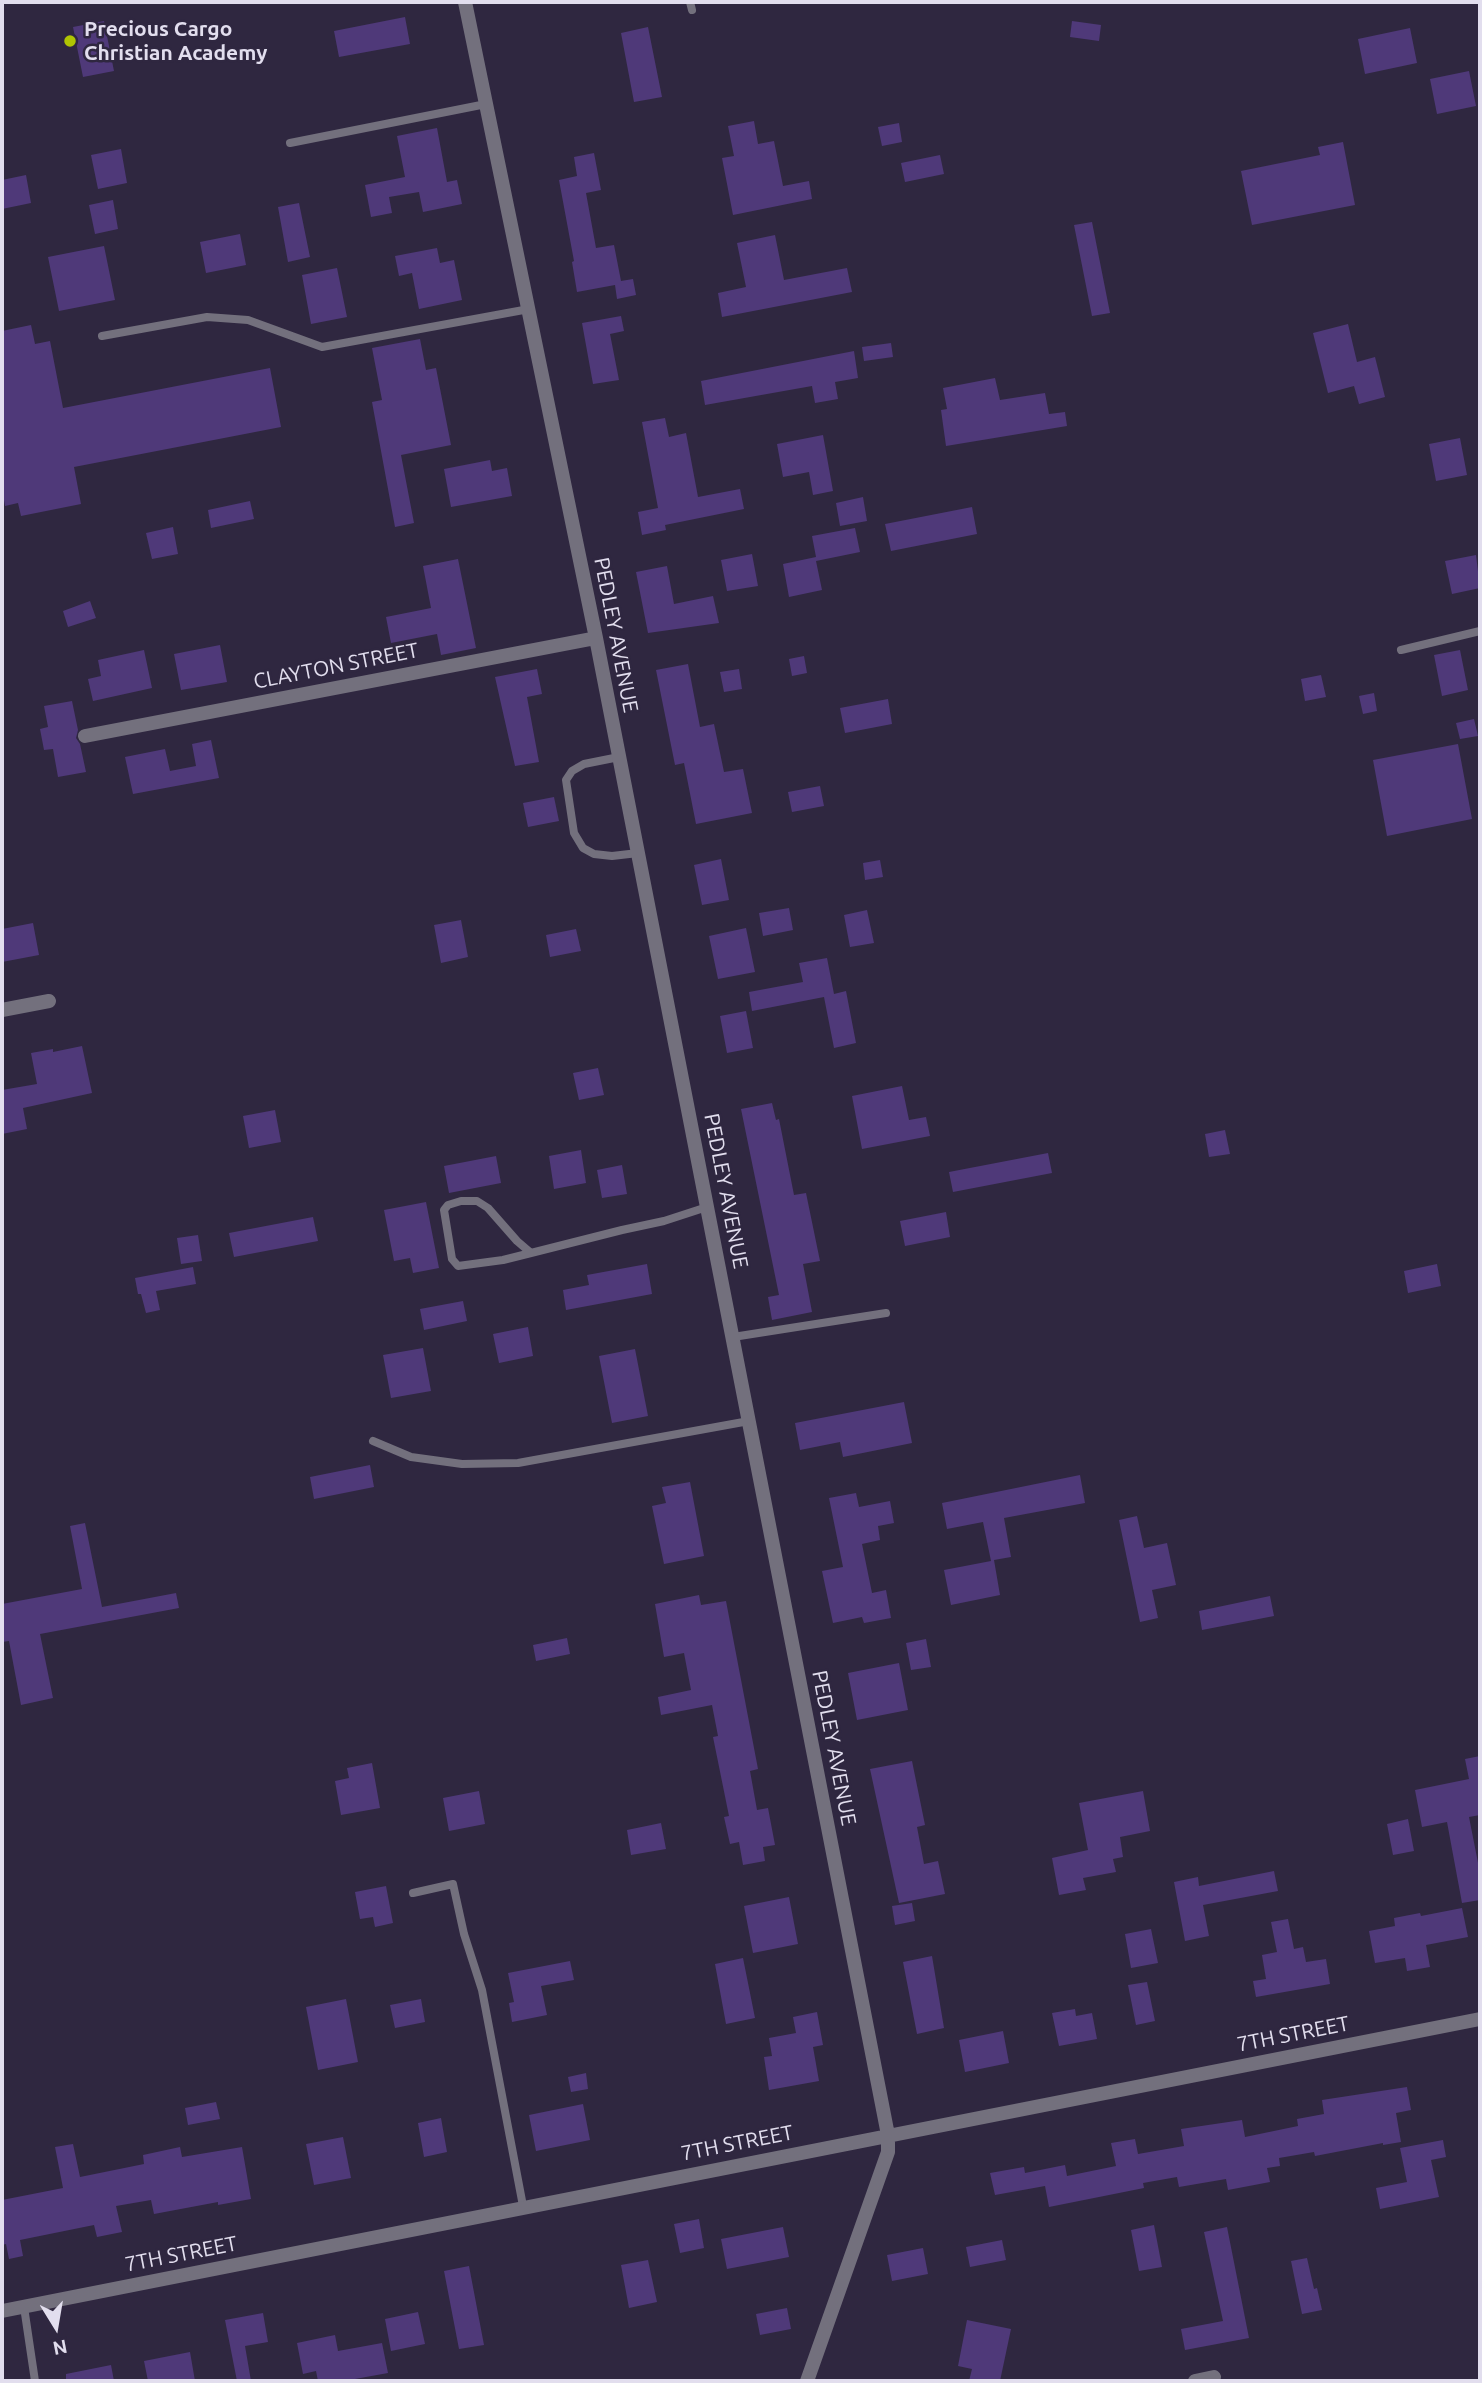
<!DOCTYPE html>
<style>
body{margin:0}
#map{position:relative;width:1482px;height:2383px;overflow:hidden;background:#2f2740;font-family:Ubuntu,sans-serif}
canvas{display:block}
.frame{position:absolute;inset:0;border:4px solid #e2deee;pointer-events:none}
.north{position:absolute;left:21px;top:2292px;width:70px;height:70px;-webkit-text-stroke:5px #2f2740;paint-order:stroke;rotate:169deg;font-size:19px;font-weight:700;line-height:28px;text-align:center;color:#e2deee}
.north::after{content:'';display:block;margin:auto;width:24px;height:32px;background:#e2deee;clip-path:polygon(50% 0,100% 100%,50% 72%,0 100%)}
</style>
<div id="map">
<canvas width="1482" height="2383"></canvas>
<div class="frame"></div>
<div class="north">N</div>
</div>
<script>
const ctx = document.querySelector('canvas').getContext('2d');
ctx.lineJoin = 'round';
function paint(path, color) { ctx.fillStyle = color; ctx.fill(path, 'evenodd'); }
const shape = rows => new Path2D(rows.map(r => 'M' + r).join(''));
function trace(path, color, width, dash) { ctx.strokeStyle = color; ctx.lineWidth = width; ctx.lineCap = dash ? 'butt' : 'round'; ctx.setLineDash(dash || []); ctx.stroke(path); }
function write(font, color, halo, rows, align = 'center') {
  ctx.font = font + ' Ubuntu,sans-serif'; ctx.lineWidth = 5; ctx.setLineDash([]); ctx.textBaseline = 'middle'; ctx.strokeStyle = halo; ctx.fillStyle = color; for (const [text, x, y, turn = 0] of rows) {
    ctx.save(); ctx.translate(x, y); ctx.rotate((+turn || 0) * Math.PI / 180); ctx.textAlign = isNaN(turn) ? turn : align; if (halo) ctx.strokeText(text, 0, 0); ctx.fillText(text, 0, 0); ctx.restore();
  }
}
const building = shape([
 [405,17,410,44,339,57,334,31],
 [104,21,114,71,83,77,73,27],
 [1072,21,1101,25,1099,41,1070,37],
 [648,27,662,97,634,102,621,33],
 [1410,28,1417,63,1365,74,1358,39],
 [1469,71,1476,106,1437,114,1430,79],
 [754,121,758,144,774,141,783,186,809,181,812,199,733,215,722,158,734,156,728,126],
 [899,123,902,142,882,146,878,127],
 [437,128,447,182,457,180,462,204,423,212,419,192,389,197,392,213,371,217,365,185,405,177,397,136],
 [1343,142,1355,205,1252,225,1241,171,1320,155,1318,147],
 [121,149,127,183,98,189,91,155],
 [594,153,601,190,586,193,596,248,614,245,621,281,633,279,636,295,617,299,615,285,577,292,572,262,574,261,559,180,577,176,574,157],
 [940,155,944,174,905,182,901,163],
 [26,175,31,203,2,209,2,180],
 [113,200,118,229,95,234,89,205],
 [299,203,310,257,288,262,278,207],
 [1092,222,1110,313,1092,316,1074,225],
 [240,234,246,265,206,273,200,242],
 [775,235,784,280,847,268,852,292,722,317,718,293,746,287,737,243],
 [104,246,115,300,59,311,48,257],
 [437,248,440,263,454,260,462,300,419,309,412,273,399,276,395,256],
 [337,268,347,317,311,324,302,275],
 [621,316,624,331,610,334,619,380,593,384,582,323],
 [1348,324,1357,362,1375,357,1385,397,1359,404,1354,386,1328,393,1313,333],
 [31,325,35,344,50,341,63,408,270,368,281,427,74,467,81,504,21,516,18,503,5,506,2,489,2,331],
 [420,339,426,370,436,368,451,445,401,455,414,523,395,527,372,402,382,400,372,348],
 [891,343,893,357,864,361,862,347],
 [854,351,858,378,835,382,838,399,815,403,812,386,705,405,701,381],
 [995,378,1000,400,1045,393,1049,414,1065,412,1067,426,946,446,941,410,947,409,943,388],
 [665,418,669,437,686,433,698,497,740,489,744,509,665,525,666,530,642,535,638,512,658,508,642,422],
 [823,435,833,491,813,495,809,472,783,477,777,444],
 [1460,438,1467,475,1436,481,1429,444],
 [490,460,492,471,507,468,512,496,451,507,444,469],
 [863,497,867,521,840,526,836,503],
 [250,501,254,519,211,528,208,510],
 [972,507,977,534,891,551,885,524],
 [173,527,178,554,152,559,146,533],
 [855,528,860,552,816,561,822,590,789,597,783,564,816,557,812,536],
 [752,554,758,586,727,591,721,560],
 [1476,555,1480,588,1452,594,1445,561],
 [458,559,476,648,441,655,437,634,391,643,386,617,431,608,423,566],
 [667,566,674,604,713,596,719,623,648,633,636,572],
 [90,601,96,618,68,627,63,611],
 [220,645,227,682,181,690,174,654],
 [144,650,152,688,93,701,88,679,101,676,98,660],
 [1460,650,1468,690,1442,696,1434,655],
 [804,656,807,673,792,676,789,659],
 [688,664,700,727,714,724,724,772,743,769,752,813,696,824,684,763,675,765,656,670],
 [537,669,542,694,527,697,539,762,515,766,495,677],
 [739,669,742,689,724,692,720,672],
 [1321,675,1326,697,1305,701,1301,679],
 [1374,693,1377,711,1363,714,1359,696],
 [888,699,892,724,845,733,840,708],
 [72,701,78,730,76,738,80,744,86,772,58,777,53,749,44,750,40,729,48,727,44,706],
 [1474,719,1478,736,1460,739,1456,723],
 [211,740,219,778,133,794,125,757,165,749,170,771,196,766,192,744],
 [1458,744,1472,819,1387,836,1373,760],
 [820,786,824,806,792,812,788,792],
 [554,797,559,821,528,827,523,803],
 [721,859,729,900,702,905,694,865],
 [880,860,883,877,865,880,863,863],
 [789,908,793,930,763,936,759,913],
 [867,910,874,943,850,947,844,915],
 [461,920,468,957,441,963,434,925],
 [33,923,39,955,2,962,2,929],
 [746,928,755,972,718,979,709,936],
 [576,929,581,951,550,957,546,935],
 [827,958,834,994,846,991,856,1043,834,1048,824,997,752,1011,749,992,803,982,799,963],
 [746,1011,753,1048,727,1053,720,1016],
 [82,1046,92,1093,23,1108,27,1129,2,1134,2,1090,37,1084,31,1053,53,1049,53,1052],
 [598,1068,604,1095,579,1100,573,1073],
 [902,1086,909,1120,926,1117,930,1136,862,1149,852,1096],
 [772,1103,776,1120,779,1119,794,1195,806,1193,820,1261,803,1264,812,1312,772,1320,768,1297,779,1295,741,1109],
 [275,1110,281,1142,249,1148,243,1116],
 [1225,1130,1230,1154,1209,1157,1205,1134],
 [581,1150,586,1183,554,1189,549,1156],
 [1048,1153,1052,1173,953,1192,949,1172],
 [496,1156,501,1183,449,1193,444,1166],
 [622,1165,627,1194,602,1198,597,1170],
 [426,1202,439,1268,413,1273,410,1258,394,1261,384,1210],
 [946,1212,950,1237,905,1246,900,1221],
 [313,1217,318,1241,234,1257,229,1233],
 [198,1235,202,1261,181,1264,177,1238],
 [647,1264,652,1294,566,1310,563,1290,589,1285,587,1275],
 [1437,1264,1441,1286,1408,1293,1404,1271],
 [193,1267,196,1284,156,1291,160,1310,146,1313,141,1294,138,1294,135,1278],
 [463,1301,467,1321,424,1330,420,1309],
 [528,1327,533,1356,499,1363,493,1334],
 [423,1348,431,1391,391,1398,383,1355],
 [635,1349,648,1416,612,1423,599,1356],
 [904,1402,912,1443,843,1457,840,1442,800,1450,795,1423],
 [370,1465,374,1487,314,1499,310,1477],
 [1080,1475,1085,1503,1004,1518,1011,1557,994,1560,1000,1595,951,1605,944,1570,991,1561,983,1522,947,1529,942,1503],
 [690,1482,704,1556,664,1564,652,1506,666,1503,662,1487],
 [856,1493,859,1507,890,1501,894,1523,878,1526,880,1540,862,1544,872,1593,886,1590,891,1618,864,1623,862,1617,833,1623,822,1571,843,1567,829,1498],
 [1137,1516,1144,1548,1167,1543,1176,1585,1152,1590,1158,1618,1140,1622,1119,1520],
 [85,1523,102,1607,176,1593,179,1608,40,1634,53,1698,21,1705,9,1641,2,1642,2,1604,82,1589,70,1526],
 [699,1595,701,1605,726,1601,758,1769,750,1771,757,1810,768,1808,775,1845,763,1847,765,1861,743,1865,739,1842,730,1844,724,1817,729,1816,713,1737,718,1736,712,1705,661,1715,658,1697,691,1690,684,1653,664,1657,655,1604],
 [1270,1596,1274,1616,1202,1630,1199,1611],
 [567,1638,570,1654,536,1661,533,1645],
 [926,1639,931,1667,911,1670,906,1643],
 [899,1663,908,1710,857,1720,848,1673],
 [1480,1756,1480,1815,1469,1817,1480,1873,1480,1900,1462,1903,1447,1822,1422,1827,1415,1790,1469,1779,1465,1759],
 [912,1761,925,1825,917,1827,924,1864,938,1861,945,1894,899,1903,870,1769],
 [372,1763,380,1808,341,1815,335,1781,349,1778,347,1768],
 [479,1791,485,1824,449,1831,443,1798],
 [1143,1791,1150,1831,1120,1837,1123,1857,1113,1859,1116,1872,1083,1878,1086,1890,1059,1895,1052,1858,1088,1850,1079,1803],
 [1408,1819,1414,1851,1393,1855,1387,1824],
 [661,1823,666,1849,631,1855,627,1830],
 [1274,1871,1278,1891,1203,1905,1209,1936,1185,1941,1174,1882,1198,1877,1199,1886],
 [386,1886,393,1923,375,1927,373,1917,360,1919,355,1892],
 [789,1897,798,1944,753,1953,744,1906],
 [912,1903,915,1921,895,1925,892,1906],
 [1462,1908,1468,1937,1426,1945,1430,1967,1407,1971,1405,1958,1375,1963,1369,1931,1395,1926,1394,1918,1420,1913,1421,1916],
 [1288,1919,1294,1949,1303,1947,1306,1962,1326,1959,1330,1984,1256,1997,1253,1981,1266,1979,1262,1955,1277,1952,1271,1922],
 [1151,1929,1158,1963,1131,1968,1125,1934],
 [932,1956,944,2028,917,2034,903,1962],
 [743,1958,755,2018,726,2024,715,1964],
 [570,1961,574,1980,541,1986,547,2015,512,2022,509,2003,514,2002,508,1973],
 [1147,1982,1155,2021,1136,2025,1128,1985],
 [346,1999,358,2062,318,2070,306,2007],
 [421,1999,425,2022,395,2028,390,2005],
 [1075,2009,1076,2016,1092,2013,1097,2039,1059,2046,1052,2013],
 [817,2012,823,2045,813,2047,819,2081,769,2090,764,2057,772,2056,769,2038,796,2033,793,2017],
 [1003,2031,1009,2063,965,2072,959,2040],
 [586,2073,588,2089,571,2092,568,2077],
 [1407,2087,1411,2110,1396,2113,1401,2142,1383,2145,1383,2143,1315,2156,1314,2152,1279,2158,1280,2166,1267,2168,1270,2182,1228,2190,1226,2179,1179,2187,1177,2177,1143,2183,1144,2188,1049,2207,1045,2186,995,2195,990,2173,1024,2167,1025,2173,1065,2165,1067,2176,1116,2166,1111,2143,1135,2139,1138,2154,1184,2146,1181,2129,1242,2120,1245,2137,1298,2126,1297,2119,1324,2114,1322,2100],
 [216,2102,220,2119,188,2125,185,2108],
 [583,2104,590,2140,536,2151,529,2115],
 [441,2118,447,2152,424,2157,418,2123],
 [343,2137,351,2178,314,2185,306,2144],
 [1443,2140,1446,2157,1431,2160,1439,2197,1380,2209,1376,2188,1407,2182,1400,2148],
 [73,2144,80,2177,144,2164,143,2155,180,2147,182,2157,242,2147,251,2199,218,2205,218,2202,154,2214,151,2200,116,2206,122,2232,97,2237,94,2225,20,2240,23,2256,9,2259,6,2244,2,2245,2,2200,63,2188,55,2147],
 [699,2219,704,2248,680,2253,674,2224],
 [1154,2225,1162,2267,1139,2271,1131,2230],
 [783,2227,789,2257,727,2269,721,2239],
 [1227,2227,1249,2338,1185,2350,1181,2329,1223,2321,1204,2232],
 [1002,2240,1006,2260,970,2267,966,2247],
 [923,2248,928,2274,892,2281,887,2255],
 [1307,2258,1314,2289,1317,2288,1322,2310,1302,2314,1291,2261],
 [648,2260,657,2302,629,2308,621,2265],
 [469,2266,484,2345,459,2349,444,2271],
 [787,2308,791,2329,760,2335,756,2314],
 [418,2312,425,2344,391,2351,385,2319],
 [263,2313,268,2342,245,2346,251,2381,237,2381,225,2320],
 [967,2320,1011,2329,1000,2381,969,2381,972,2369,958,2366],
 [335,2335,338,2351,382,2343,388,2373,344,2381,318,2381,316,2371,303,2374,297,2343],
 [190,2352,195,2381,148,2381,144,2361],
 [111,2365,114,2381,66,2381,66,2374]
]);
const service = shape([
 [690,2,692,10],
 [290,143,486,104],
 [102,336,207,317,248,320,322,347,529,309],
 [1401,650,1480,631],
 [619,757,584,764,572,771,566,780,574,833,583,848,594,854,612,856,638,853],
 [531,1253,517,1241,488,1208,477,1201,461,1201,448,1205,444,1210,452,1259,458,1266,503,1260,531,1253,622,1230,664,1221,707,1207],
 [733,1337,886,1313],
 [373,1441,411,1457,462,1464,518,1463,749,1421],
 [413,1893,453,1884,464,1934,482,1990,523,2206],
 [24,2307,35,2381]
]);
const minor = shape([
 [465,2,596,638,888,2135,888,2152,807,2381],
 [85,736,596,638],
 [2,1010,49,1001],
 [2,2311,1480,2019],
 [1195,2381,1214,2377]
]);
const markers = [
 [70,41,7,"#b0c503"]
];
const poiNames = [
 ["Precious Cargo",84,29],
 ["Christian Academy",84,53]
];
const streetNames = [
 ["PEDLEY AVENUE",616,635,79],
 ["CLAYTON STREET",336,666,-11],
 ["PEDLEY AVENUE",726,1191,79],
 ["PEDLEY AVENUE",834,1748,79],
 ["7TH STREET",1293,2034,-11],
 ["7TH STREET",737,2143,-11],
 ["7TH STREET",181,2254,-11]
];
paint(building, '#4f3979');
trace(service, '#73707d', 8);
trace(minor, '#73707d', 14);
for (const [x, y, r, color] of markers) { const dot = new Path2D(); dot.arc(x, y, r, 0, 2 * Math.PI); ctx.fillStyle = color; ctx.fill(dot); trace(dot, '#2f2740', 2.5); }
write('bold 21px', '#e2deee', '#2f2740', poiNames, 'left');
write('21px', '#e2deee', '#2f2740', streetNames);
</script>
